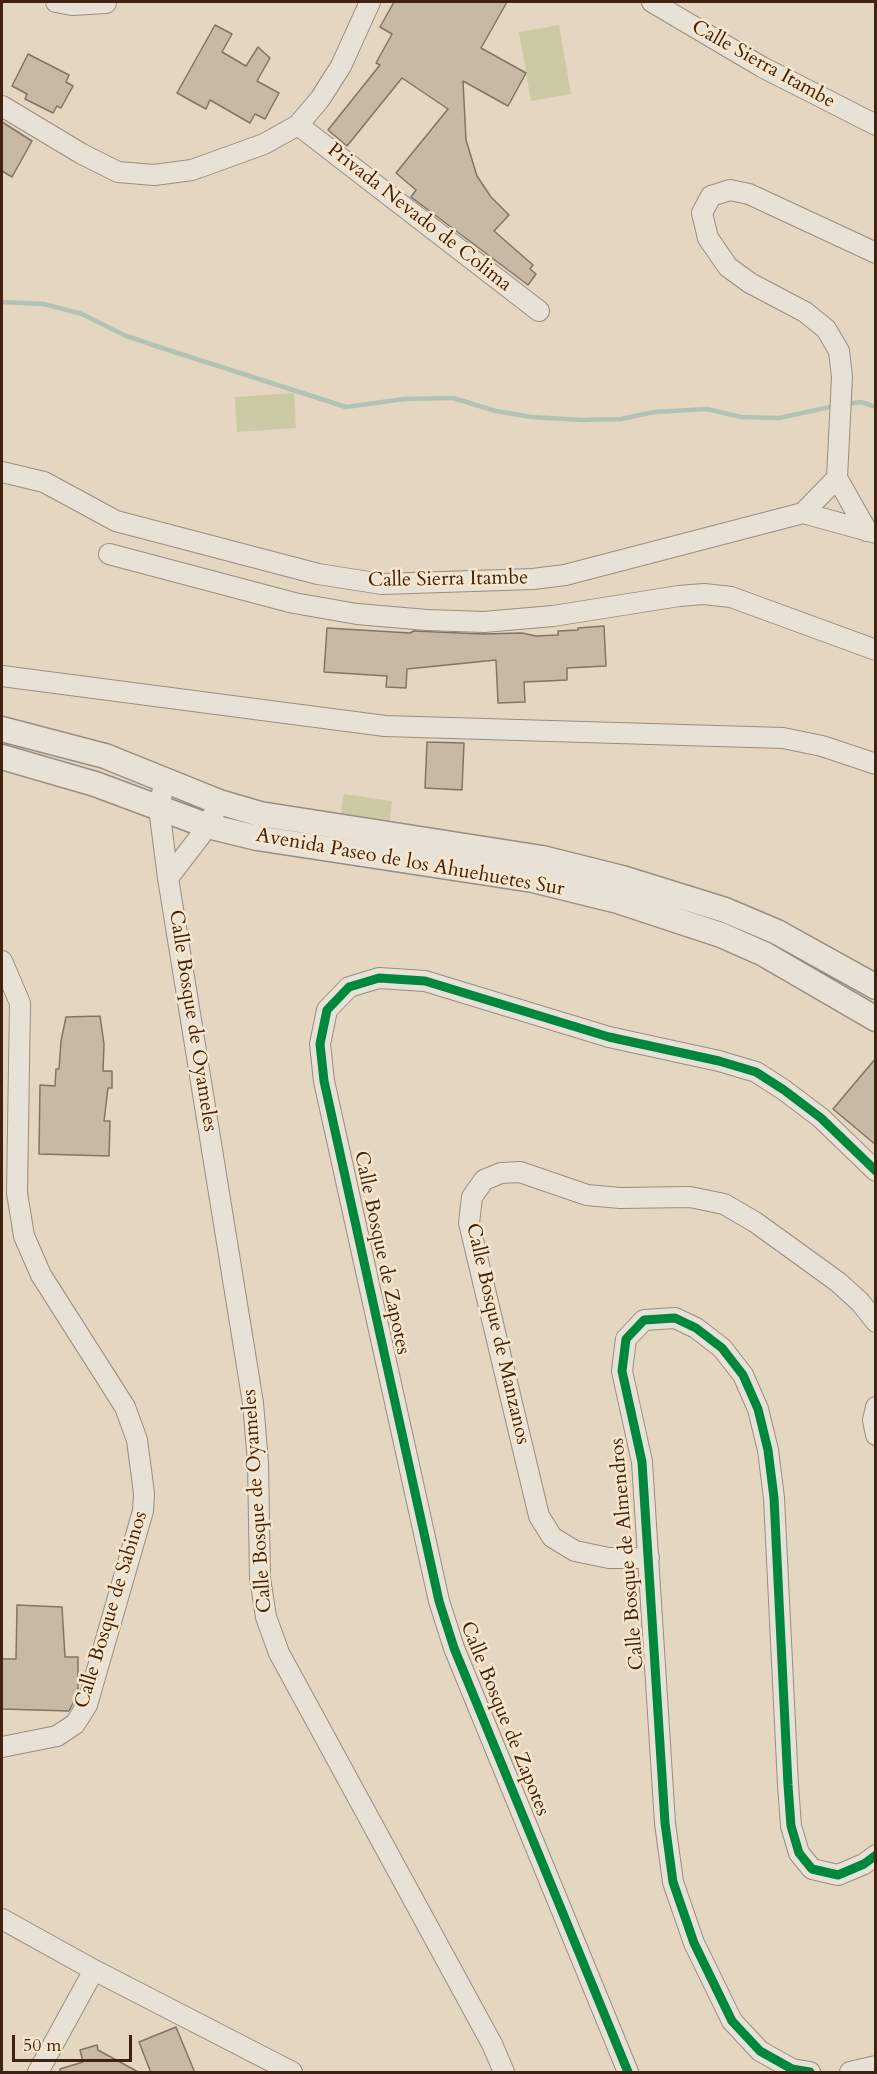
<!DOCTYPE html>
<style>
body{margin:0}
#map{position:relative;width:877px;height:2074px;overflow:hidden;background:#e4d6c0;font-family:Cardo,serif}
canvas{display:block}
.frame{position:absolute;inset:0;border:3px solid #3f220f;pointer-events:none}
.scale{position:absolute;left:12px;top:2035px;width:120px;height:27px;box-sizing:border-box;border:3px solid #3f220f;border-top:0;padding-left:8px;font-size:18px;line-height:21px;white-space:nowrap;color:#3f220f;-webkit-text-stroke:4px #f7e6cc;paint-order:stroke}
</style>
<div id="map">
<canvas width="877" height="2074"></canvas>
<div class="frame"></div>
<div class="scale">50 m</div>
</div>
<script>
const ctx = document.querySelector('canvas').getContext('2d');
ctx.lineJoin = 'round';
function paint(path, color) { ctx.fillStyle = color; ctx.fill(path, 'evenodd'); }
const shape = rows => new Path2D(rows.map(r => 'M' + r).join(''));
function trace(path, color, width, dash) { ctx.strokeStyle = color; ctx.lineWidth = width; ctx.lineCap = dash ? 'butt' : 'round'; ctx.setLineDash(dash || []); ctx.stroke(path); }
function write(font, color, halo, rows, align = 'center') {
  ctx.font = font + ' Cardo,serif'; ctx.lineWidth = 5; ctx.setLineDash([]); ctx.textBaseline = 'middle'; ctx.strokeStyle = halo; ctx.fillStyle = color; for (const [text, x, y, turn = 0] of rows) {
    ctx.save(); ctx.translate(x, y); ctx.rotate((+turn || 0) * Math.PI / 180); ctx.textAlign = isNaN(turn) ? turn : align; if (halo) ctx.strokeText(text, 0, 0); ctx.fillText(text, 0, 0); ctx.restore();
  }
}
const green = shape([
 [559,25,571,94,531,101,519,32],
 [294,393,296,428,237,432,235,397],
 [344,794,392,801,389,825,340,818]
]);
const stream = shape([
 [2,302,44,304,82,314,124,335,159,347,346,407,404,399,453,398,496,411,531,417,582,420,621,419,654,412,707,409,741,417,779,418,835,406],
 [846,404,861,402,876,407]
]);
const building = shape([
 [394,2,507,2,481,48,526,73,508,106,463,81,466,140,477,176,491,197,509,215,494,231,533,265,530,269,536,274,528,285,411,197,416,190,396,173,448,109,402,78,347,146,328,130,380,65,376,63,392,34,380,27,394,2],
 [215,25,232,34,222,52,246,66,258,47,270,58,257,81,279,93,265,119,255,114,250,123,210,100,206,109,177,93,215,25],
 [28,54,69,75,66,82,73,86,61,108,57,106,53,113,25,99,27,94,12,86,28,54],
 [2,122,32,141,12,177,2,171,2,122],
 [604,626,606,666,567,668,567,680,524,682,525,702,498,703,496,660,407,669,406,688,386,687,387,676,324,672,327,628,410,633,414,631,482,634,522,633,536,636,558,635,558,631,578,630,578,628,604,626],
 [427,742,464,743,462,790,425,788,427,742],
 [100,1016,104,1044,103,1071,112,1071,112,1088,108,1088,104,1121,110,1121,109,1156,39,1154,40,1085,55,1086,56,1069,59,1069,61,1041,66,1017,100,1016],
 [876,1058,876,1145,833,1109,876,1058],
 [17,1605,62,1607,65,1657,78,1657,78,1694,69,1711,2,1709,2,1659,16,1659,17,1605],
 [176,2027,195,2073,151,2073,139,2042,176,2027],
 [97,2045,98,2050,140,2073,60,2073,60,2069,83,2062,80,2050,97,2045]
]);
const minor = shape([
 [56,2,72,5,106,3],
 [652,2,762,67,876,125],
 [2,106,82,154,118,172,154,175,192,170,264,144,298,125,320,99,341,66,370,2],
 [298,125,539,311],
 [2,472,44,482,116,521,318,574,382,584,533,579,565,575,803,513,876,533],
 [803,513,837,478],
 [867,531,837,478,842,377,839,351,826,329,805,312,750,283,728,267,708,238,702,213,711,196,730,190,749,194,876,253],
 [109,554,294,603,357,614,427,620,484,622,553,616,679,596,704,594,731,597,876,650],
 [2,676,385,726,783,738,822,746,876,764],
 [165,779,159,808,168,878,253,1403,258,1462,260,1578,266,1617,279,1653,492,2044,504,2072],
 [168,878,208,826,219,802],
 [2,961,20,1003,17,1193,24,1236,41,1275,125,1407,137,1440,144,1493,143,1511,87,1705,75,1724,57,1736,2,1747],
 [876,1407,873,1420,876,1435],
 [649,1558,609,1558,575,1551,552,1537,539,1516,469,1223,472,1197,484,1180,501,1173,520,1172,587,1195,620,1198,690,1197,724,1204,755,1222,838,1282,860,1302,876,1322],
 [2,1919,94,1970,292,2072],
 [38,2072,94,1970],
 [628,2072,454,1648,439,1601,324,1081,320,1044,327,1010,349,987,379,978,425,981,609,1037,719,1061,756,1072,784,1090,821,1118,876,1171],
 [810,2072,792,2069,760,2051,732,2021,694,1943,673,1882,665,1823,642,1462,622,1371,626,1339,644,1320,675,1318,696,1328,722,1348,743,1375,758,1409,768,1450,774,1498,788,1785,791,1826,799,1853,812,1869,838,1875,864,1864,876,1855],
 [850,2072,876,2066]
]);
const tertiary = shape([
 [2,729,105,756,219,802,260,814,542,858,622,878,725,910,777,932,876,987],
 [2,757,95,784,208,826,257,838,533,880,618,901,721,935,764,954,876,1019]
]);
const cycleway = shape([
 [628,2072,454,1648,439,1601,324,1081,320,1044,327,1010,349,987,379,978,425,981,609,1037,719,1061,756,1072,784,1090,821,1118,876,1171],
 [810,2072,792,2069,760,2051,732,2021,694,1943,673,1882,665,1823,642,1462,622,1371,626,1339,644,1320,675,1318,696,1328,722,1348,743,1375,758,1409,768,1450,774,1498,788,1785,791,1826,799,1853,812,1869,838,1875,864,1864,876,1855]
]);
const streetNames = [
 ["Calle Sierra Itambe",763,65,29],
 ["Privada Nevado de Colima",419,218,38],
 ["Calle Sierra Itambe",448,580,-1],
 ["Avenida Paseo de los Ahuehuetes Sur",410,863,10],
 ["Calle Bosque de Oyameles",192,1021,81],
 ["Calle Bosque de Zapotes",381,1253,78],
 ["Calle Bosque de Manzanos",497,1334,77],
 ["Calle Bosque de Oyameles",258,1501,-94],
 ["Calle Bosque de Almendros",628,1554,-95],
 ["Calle Bosque de Sabinos",112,1610,-73],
 ["Calle Bosque de Zapotes",504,1719,68]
];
paint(green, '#cccaa4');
trace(stream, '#b2c2b5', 4.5);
paint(building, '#c8b8a6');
trace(building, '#807567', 1.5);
trace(minor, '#998d7f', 22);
trace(tertiary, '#998d7f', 27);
trace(minor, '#e8e1d6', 20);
trace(tertiary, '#e8e1d6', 24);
trace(cycleway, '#00873e', 9);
write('20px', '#3f220f', '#f7e6cc', streetNames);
</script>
